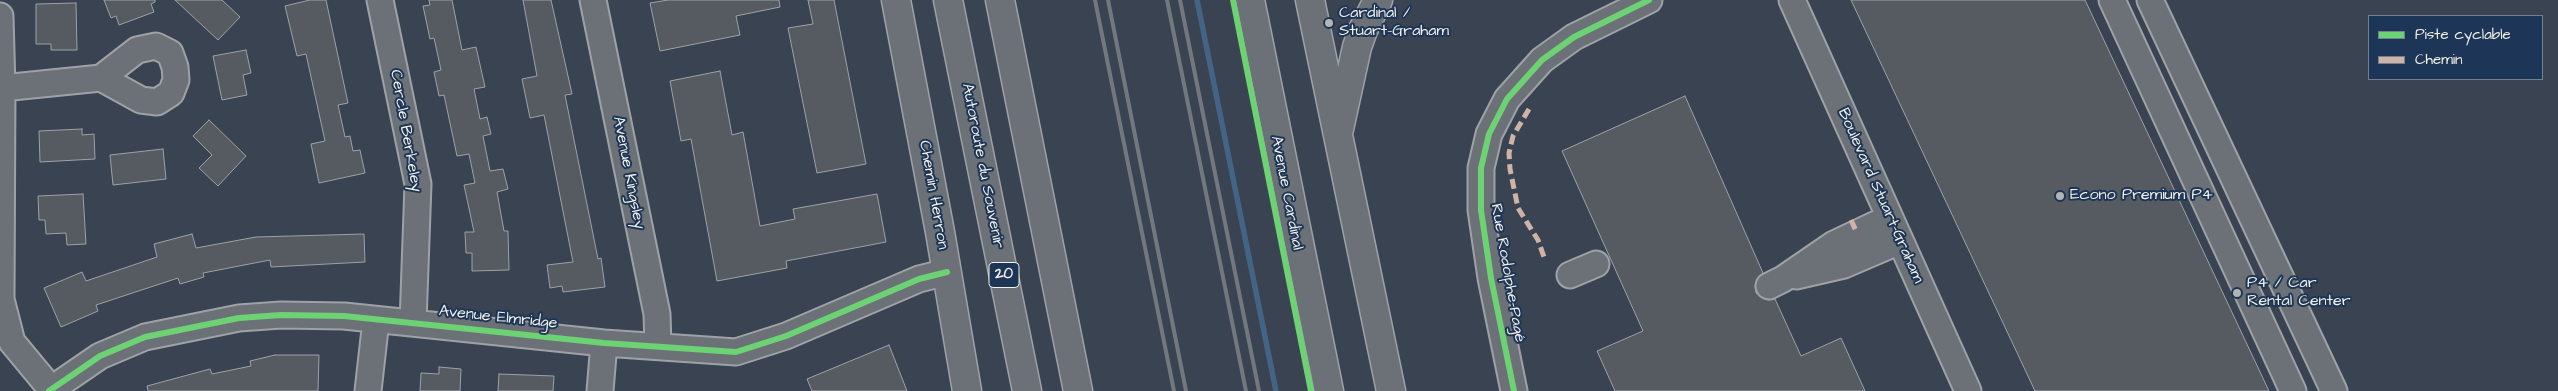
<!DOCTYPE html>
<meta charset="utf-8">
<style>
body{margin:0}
#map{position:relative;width:2558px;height:391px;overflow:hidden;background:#3a4352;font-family:"Architects Daughter",sans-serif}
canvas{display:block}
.legend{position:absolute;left:2368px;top:15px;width:175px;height:65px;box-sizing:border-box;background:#1d3557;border:1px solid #738091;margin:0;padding:6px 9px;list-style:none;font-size:15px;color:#f4f1e8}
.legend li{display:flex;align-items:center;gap:10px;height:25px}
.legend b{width:25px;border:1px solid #738091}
</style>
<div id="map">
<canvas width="2558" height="391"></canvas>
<ul class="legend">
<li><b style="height:6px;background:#6cd273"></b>Piste cyclable</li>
<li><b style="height:6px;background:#ceb3a9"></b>Chemin</li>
</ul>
</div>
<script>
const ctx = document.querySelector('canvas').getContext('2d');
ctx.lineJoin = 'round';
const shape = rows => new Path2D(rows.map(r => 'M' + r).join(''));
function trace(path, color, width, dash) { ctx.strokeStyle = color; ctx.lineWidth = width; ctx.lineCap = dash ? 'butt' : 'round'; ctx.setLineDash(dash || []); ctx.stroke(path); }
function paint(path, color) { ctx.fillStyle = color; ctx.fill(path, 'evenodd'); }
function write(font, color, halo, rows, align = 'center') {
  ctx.font = font + ' "Architects Daughter",sans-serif'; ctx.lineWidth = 4; ctx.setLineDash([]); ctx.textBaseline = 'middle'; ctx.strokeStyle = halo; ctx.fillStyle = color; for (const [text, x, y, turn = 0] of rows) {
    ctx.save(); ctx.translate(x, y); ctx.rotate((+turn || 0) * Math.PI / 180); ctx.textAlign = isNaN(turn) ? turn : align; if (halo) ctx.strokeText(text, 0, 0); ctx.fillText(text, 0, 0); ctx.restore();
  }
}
const stream = shape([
 [1197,0,1276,391]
]);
const building = shape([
 [104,0,155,0,155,2,151,4,154,12,119,25,116,16,111,18,104,0],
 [175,0,222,0,240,17,218,40,175,0],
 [310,0,326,0,348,103,338,105,345,137,350,136,353,151,360,150,365,173,319,183,311,144,325,141,306,54,297,56,285,6,310,0],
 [429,0,452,0,462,50,476,47,485,87,474,89,480,119,487,117,491,134,483,136,490,171,503,169,508,189,497,192,504,231,508,231,509,270,472,271,472,253,466,253,465,232,474,232,464,185,475,183,469,154,457,156,444,95,439,96,434,72,441,70,434,38,430,39,423,6,430,5,429,0],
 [523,0,551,0,572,94,565,95,598,259,601,258,605,287,563,292,562,286,550,288,547,265,573,262,544,115,530,118,522,79,537,76,523,0],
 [668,0,779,0,780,7,736,16,740,35,660,51,650,3,668,0],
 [808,0,834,0,866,164,817,173,788,28,813,24,808,0],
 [1851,0,2085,0,2269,391,2035,391,1851,0],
 [76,3,77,50,51,50,51,44,36,44,36,4,76,3],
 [246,50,251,73,243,75,247,95,222,100,213,56,246,50],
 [720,71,732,135,743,132,760,226,795,219,793,209,877,194,886,242,786,261,787,268,717,281,691,139,681,141,670,81,720,71],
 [1685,96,1763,273,1757,279,1755,286,1756,293,1768,300,1775,299,1801,356,1841,338,1865,391,1615,391,1597,351,1643,331,1562,151,1685,96],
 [209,120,246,156,218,186,199,168,212,155,193,136,209,120],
 [82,129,82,135,94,134,95,159,40,162,39,131,82,129],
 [163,149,166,179,113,185,110,155,163,149],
 [83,194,86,244,67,245,66,233,46,234,45,220,39,220,38,196,83,194],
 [192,234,196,248,256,237,364,234,365,262,271,267,270,260,203,273,204,277,180,284,178,278,96,305,98,311,61,327,44,288,82,272,86,281,157,257,154,244,192,234],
 [889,345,907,391,812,391,807,379,889,345],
 [275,355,319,355,318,391,148,391,147,386,210,369,212,374,251,366,250,361,275,355],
 [439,367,461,369,460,391,420,391,421,373,439,374,439,367],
 [499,374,554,376,553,391,498,391,499,374]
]);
const minor = shape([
 [380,0,418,184,413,323],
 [593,0,657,314,658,346],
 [1792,0,1968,391],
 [2112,0,2293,391],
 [2150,0,2334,391],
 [0,16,2,88,1,299,12,342,51,389],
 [2,88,101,78,141,100,157,102,171,93,176,80,175,67,170,53,156,46,137,50,101,78],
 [1570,275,1596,264],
 [1796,276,1844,265,1900,241],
 [1769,286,1783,279,1834,244,1889,218],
 [49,391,100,356,145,337,239,318,281,315,344,316,604,343,736,352,786,336,919,279,947,272],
 [368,391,376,320],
 [600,391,604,343],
 [1514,391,1491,278,1481,210,1481,168,1489,134,1507,99,1542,60,1574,37,1649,0]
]);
const major = shape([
 [896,0,940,232,967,391],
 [1250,0,1329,391],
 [1310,0,1391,391],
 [1339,129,1357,47,1363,30,1378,0]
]);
const highway = shape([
 [948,0,1027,391],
 [1000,0,1078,391]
]);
const rail = shape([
 [1095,0,1174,391],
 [1108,0,1186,391],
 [1167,0,1246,391],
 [1180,0,1259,391]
]);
const quiet = shape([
 [1529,109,1513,136,1509,153,1510,169,1518,208,1538,240,1544,257],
 [1851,220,1857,233]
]);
const cycleway = shape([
 [1233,0,1311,391],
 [49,391,100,356,145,337,239,318,281,315,344,316,604,343,736,352,786,336,919,279,947,272],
 [1514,391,1491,278,1481,210,1481,168,1489,134,1507,99,1542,60,1574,37,1649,0]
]);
const markers = [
 [1329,23,5,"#b3b4b4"],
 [2060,196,5,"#b3b4b4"],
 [2237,293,5,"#b3b4b4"]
];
const shields = [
 [1004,275,30]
];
const shieldNames = [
 ["20",1004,275]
];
const poiNames = [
 ["Cardinal /",1339,14],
 ["Stuart-Graham",1339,32],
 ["Econo Premium P4",2070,196],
 ["P4 / Car",2247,284],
 ["Rental Center",2247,302]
];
const streetNames = [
 ["Cercle Berkeley",405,131,80],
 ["Autoroute du Souvenir",982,166,79],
 ["Avenue Kingsley",628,173,79],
 ["Avenue Cardinal",1286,193,79],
 ["Chemin Herron",933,195,80],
 ["Boulevard Stuart-Graham",1880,196,66],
 ["Rue Rodolphe-Pagé",1507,273,80],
 ["Avenue Elmridge",498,318,6]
];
trace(stream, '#436485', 5.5);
paint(building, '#565b62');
trace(building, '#9ea2a7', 1);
trace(minor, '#9ea2a7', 29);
trace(major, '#9ea2a7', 31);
trace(highway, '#9ea2a7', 31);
trace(minor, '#6c7177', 25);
trace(major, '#6c7177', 28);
trace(highway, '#6c7177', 28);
trace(rail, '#73787f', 4);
trace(quiet, '#ceb3a9', 5, [10, 5]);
trace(cycleway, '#6cd273', 6);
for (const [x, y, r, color] of markers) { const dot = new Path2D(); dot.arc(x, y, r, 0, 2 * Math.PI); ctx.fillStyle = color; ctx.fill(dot); trace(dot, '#1d3557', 2); }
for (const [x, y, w] of shields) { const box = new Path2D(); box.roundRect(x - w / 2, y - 12.5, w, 25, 4); ctx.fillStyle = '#1d3557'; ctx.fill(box); trace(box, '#f4f1e8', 1); }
write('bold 15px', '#f4f1e8', null, shieldNames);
write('16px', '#f4f1e8', '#1d3557', poiNames, 'left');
write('16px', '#f4f1e8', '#1d3557', streetNames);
</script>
